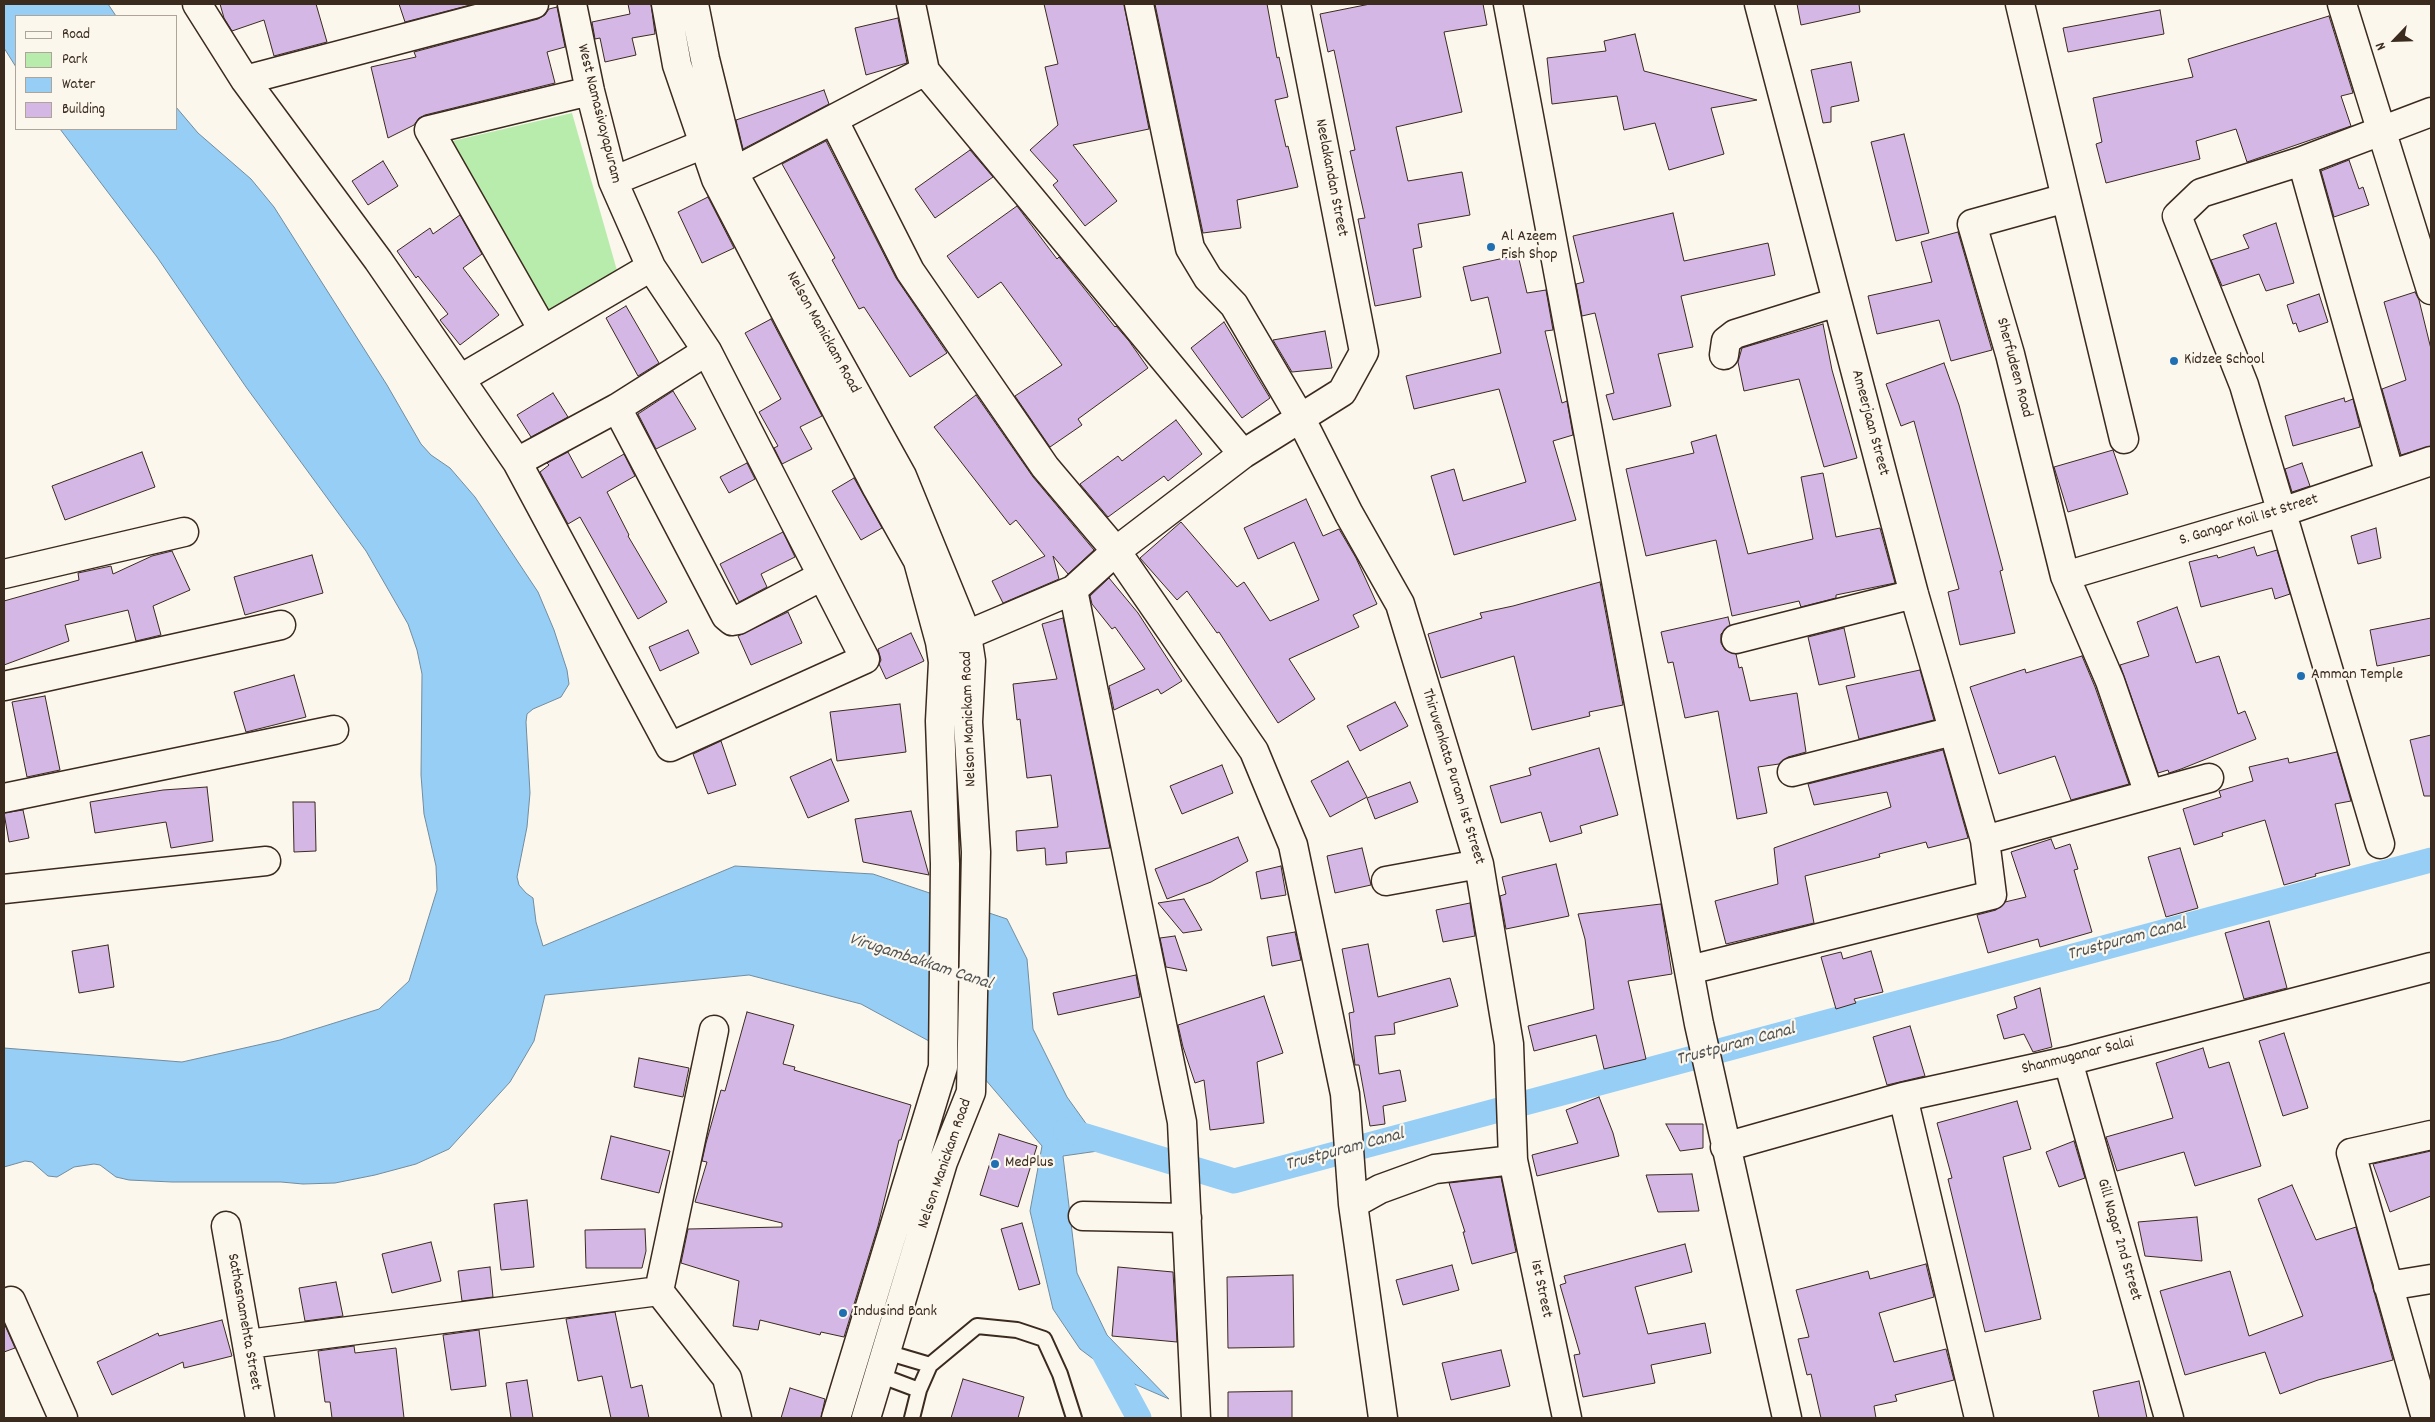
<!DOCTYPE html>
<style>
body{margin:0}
#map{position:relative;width:2435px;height:1422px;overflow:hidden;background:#fbf7ec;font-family:Dekko,sans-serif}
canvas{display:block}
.frame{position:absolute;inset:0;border:5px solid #3b2a1e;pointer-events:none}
.legend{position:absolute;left:15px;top:15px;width:162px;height:115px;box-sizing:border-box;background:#fbf7ec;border:1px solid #aea59a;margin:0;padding:6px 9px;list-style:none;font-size:15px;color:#3b2a1e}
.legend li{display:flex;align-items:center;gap:10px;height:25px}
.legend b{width:25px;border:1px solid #aea59a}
.north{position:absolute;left:2370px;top:15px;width:50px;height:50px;-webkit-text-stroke:4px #fbf7ec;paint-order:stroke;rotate:246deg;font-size:14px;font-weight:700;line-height:20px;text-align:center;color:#3b2a1e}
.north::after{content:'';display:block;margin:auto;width:18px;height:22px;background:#3b2a1e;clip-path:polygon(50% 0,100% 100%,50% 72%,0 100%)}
</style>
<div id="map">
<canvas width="2435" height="1422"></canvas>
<div class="frame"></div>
<ul class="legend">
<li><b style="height:6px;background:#fbf7ec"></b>Road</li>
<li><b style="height:14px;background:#b8ecad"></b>Park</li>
<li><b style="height:14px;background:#96cef5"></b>Water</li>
<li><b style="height:14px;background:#d5b7e5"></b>Building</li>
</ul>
<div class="north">N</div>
</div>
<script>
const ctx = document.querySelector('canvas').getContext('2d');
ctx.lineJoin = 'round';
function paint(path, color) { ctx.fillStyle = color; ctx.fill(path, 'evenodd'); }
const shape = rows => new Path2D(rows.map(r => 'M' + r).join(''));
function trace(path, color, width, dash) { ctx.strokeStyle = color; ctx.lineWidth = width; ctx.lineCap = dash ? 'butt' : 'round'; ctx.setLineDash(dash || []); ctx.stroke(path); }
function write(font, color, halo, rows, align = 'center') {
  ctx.font = font + ' Dekko,sans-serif'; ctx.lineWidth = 4.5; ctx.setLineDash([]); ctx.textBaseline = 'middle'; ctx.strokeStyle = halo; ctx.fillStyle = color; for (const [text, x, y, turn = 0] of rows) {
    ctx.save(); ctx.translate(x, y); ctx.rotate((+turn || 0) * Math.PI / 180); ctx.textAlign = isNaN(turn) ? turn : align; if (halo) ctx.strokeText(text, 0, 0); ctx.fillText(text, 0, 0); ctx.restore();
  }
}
const green = shape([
 [572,113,618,274,538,318,444,143]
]);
const water = shape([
 [4,4,108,4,116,16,16,16,16,67,4,48,4,4],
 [176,107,198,133,251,179,274,207,387,385,421,444,431,455,450,468,475,497,538,592,554,630,567,670,569,684,561,697,533,709,527,714,526,722,530,793,527,827,517,877,519,885,526,893,533,898,536,922,543,946,735,866,873,874,1007,919,1027,959,1033,1029,1067,1097,1105,1150,1063,1156,1077,1273,1107,1335,1169,1399,1116,1376,1080,1349,1053,1309,1030,1211,1042,1146,973,1065,861,1004,749,975,545,995,534,1041,510,1082,449,1149,416,1164,375,1175,335,1183,303,1184,281,1182,172,1182,129,1180,116,1177,100,1165,94,1164,74,1167,57,1177,48,1176,32,1162,25,1161,4,1167,4,1048,182,1062,280,1040,379,1009,409,981,437,890,436,866,424,814,421,775,422,674,417,650,408,624,366,551,246,387,157,257,60,129,176,129,176,107]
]);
const canal = shape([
 [1066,1130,1234,1181,2431,860],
 [1100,1346,1139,1418]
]);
const building = shape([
 [220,4,316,4,327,42,274,56,264,20,232,31,224,18,220,4],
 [399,4,474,4,405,22,399,4],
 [628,4,651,4,655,34,632,38,636,55,605,62,600,38,595,39,592,22,630,14,628,4],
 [1044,4,1124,4,1149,129,1073,145,1117,201,1085,226,1053,185,1058,181,1030,150,1058,125,1045,67,1058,64,1044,4],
 [1155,4,1267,4,1277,58,1279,57,1288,97,1275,100,1286,147,1288,146,1298,187,1237,200,1241,228,1203,233,1155,4],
 [1370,4,1483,4,1487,25,1444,32,1462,112,1396,127,1408,181,1462,172,1470,215,1418,224,1422,247,1413,249,1421,297,1375,306,1358,219,1365,218,1350,151,1355,150,1334,50,1328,52,1320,14,1370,4],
 [1797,4,1859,4,1860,12,1801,25,1797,4],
 [557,7,565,47,547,52,555,83,425,115,419,118,414,125,388,138,371,67,416,57,414,52,538,19,545,15,549,9,557,7],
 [2160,10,2164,34,2068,52,2063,28,2160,10],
 [2329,16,2353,93,2341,96,2351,126,2247,162,2236,129,2196,141,2200,159,2106,183,2096,144,2102,142,2093,98,2193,77,2188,59,2329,16],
 [898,18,907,63,866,75,855,28,898,18],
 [1635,34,1644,71,1757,100,1711,108,1724,154,1669,170,1655,123,1624,130,1617,96,1552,104,1547,58,1606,51,1604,41,1635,34],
 [1851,62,1859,101,1831,107,1831,122,1823,123,1811,70,1851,62],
 [824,90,829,104,743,149,736,120,824,90],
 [1904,134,1929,233,1896,241,1871,142,1904,134],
 [826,141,896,278,947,353,910,377,864,307,859,309,832,260,835,258,782,164,826,141],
 [970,150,993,177,935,218,915,189,970,150],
 [2349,160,2359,189,2363,187,2369,205,2334,217,2321,171,2349,160],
 [383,161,398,186,368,205,352,181,383,161],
 [708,197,734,248,702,263,678,212,708,197],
 [1017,206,1057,259,1059,257,1115,327,1116,326,1129,341,1148,368,1078,419,1082,425,1050,447,1015,396,1062,365,1001,282,978,298,947,256,1017,206],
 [1673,213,1684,261,1768,243,1775,275,1681,296,1693,347,1658,354,1671,406,1613,420,1606,395,1614,393,1595,313,1582,316,1576,284,1584,282,1573,236,1673,213],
 [460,215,482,254,463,268,499,315,460,345,440,320,448,314,418,276,416,278,397,251,430,228,433,234,460,215],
 [2276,223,2294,283,2266,291,2259,274,2222,286,2211,260,2249,248,2243,235,2276,223],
 [1958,232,1992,350,1951,361,1939,320,1877,334,1868,296,1932,282,1921,242,1958,232],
 [1518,255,1527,293,1546,290,1553,330,1545,331,1562,403,1567,401,1573,435,1553,441,1576,520,1454,555,1431,476,1454,469,1463,501,1526,482,1499,389,1414,409,1406,376,1501,353,1488,297,1471,301,1463,267,1518,255],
 [2415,292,2419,300,2431,349,2431,446,2401,455,2382,389,2406,380,2384,302,2415,292],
 [2319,294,2328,322,2299,332,2296,323,2293,324,2287,305,2319,294],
 [626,306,659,363,638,376,606,318,626,306],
 [771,319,822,416,800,427,812,449,782,464,774,448,778,446,759,412,781,399,745,333,771,319],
 [1224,322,1270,398,1242,418,1191,348,1224,322],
 [1823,324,1832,370,1857,458,1824,467,1799,379,1744,391,1738,362,1742,348,1823,324],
 [1325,331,1332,368,1292,372,1273,340,1325,331],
 [1944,363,1959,405,2003,570,2000,571,2015,633,1960,645,1948,592,1959,589,1914,421,1901,426,1886,384,1944,363],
 [673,391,696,429,656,449,638,414,673,391],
 [553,393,568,417,531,437,517,415,553,393],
 [976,395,1033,477,1094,550,1068,574,1053,556,1059,579,1003,603,992,581,1045,556,1016,520,1010,525,934,427,976,395],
 [2344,398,2345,402,2353,399,2360,427,2293,446,2285,416,2344,398],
 [1176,420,1202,454,1168,481,1164,476,1108,517,1080,484,1118,456,1122,461,1176,420],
 [1716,435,1748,554,1813,539,1801,477,1823,473,1836,537,1880,528,1895,583,1836,595,1836,598,1801,607,1799,601,1732,616,1716,540,1646,556,1626,469,1694,453,1691,442,1716,435],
 [2113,450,2128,494,2068,512,2054,467,2113,450],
 [142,452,155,487,65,520,52,486,142,452],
 [568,452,582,478,624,454,635,476,607,492,629,535,628,536,667,602,638,619,580,517,568,524,540,472,549,465,547,463,568,452],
 [747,463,755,479,729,493,720,477,747,463],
 [2302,463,2310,486,2292,492,2285,469,2302,463],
 [854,478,882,528,861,540,832,491,854,478],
 [1306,499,1323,536,1339,529,1356,558,1377,604,1353,615,1359,627,1289,659,1315,699,1278,723,1219,632,1217,633,1187,591,1177,600,1140,558,1181,522,1237,587,1244,582,1270,621,1319,600,1294,542,1258,559,1244,528,1306,499],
 [2376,528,2381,558,2358,564,2351,536,2376,528],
 [783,532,795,557,761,574,767,587,739,602,720,564,783,532],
 [2254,547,2257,556,2277,550,2290,594,2275,599,2272,588,2201,607,2189,562,2217,555,2218,558,2254,547],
 [172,551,190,590,153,606,161,635,136,641,128,610,65,625,69,641,4,665,4,601,79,580,78,573,111,566,113,574,152,556,172,551],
 [312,555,323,593,245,615,234,577,312,555],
 [1109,578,1138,613,1182,681,1161,694,1158,689,1114,710,1109,686,1145,669,1115,627,1112,629,1092,604,1090,596,1109,578],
 [1600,582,1623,705,1589,712,1590,716,1532,730,1514,656,1441,678,1428,634,1482,618,1480,613,1513,606,1600,582],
 [2177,607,2196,663,2219,656,2238,714,2245,711,2256,739,2181,769,2169,773,2168,770,2158,773,2120,665,2149,656,2137,622,2177,607],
 [788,612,802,643,751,665,738,636,788,612],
 [1728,617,1730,625,1721,634,1721,643,1725,650,1736,654,1739,668,1742,667,1750,701,1797,693,1806,752,1788,757,1779,764,1758,767,1767,813,1737,819,1718,711,1685,718,1673,662,1668,663,1661,632,1728,617],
 [1063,618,1110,848,1066,852,1067,863,1046,865,1045,848,1017,851,1016,831,1058,827,1051,775,1027,778,1020,719,1017,720,1013,684,1057,679,1042,624,1063,618],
 [2431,618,2431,655,2377,666,2370,630,2431,618],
 [1844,628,1855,677,1819,685,1808,637,1844,628],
 [688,630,699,653,660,671,649,647,688,630],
 [911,633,924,661,886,679,879,664,881,660,878,649,911,633],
 [2082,656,2095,687,2129,784,2071,800,2055,756,1999,774,1970,687,2025,669,2026,673,2082,656],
 [1920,670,1934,720,1859,739,1846,686,1920,670],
 [294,675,306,717,246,732,234,692,294,675],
 [45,696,60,770,27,777,12,702,45,696],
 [1395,702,1408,726,1360,751,1347,726,1395,702],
 [900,704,906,752,837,761,830,712,900,704],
 [2431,735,2431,796,2424,796,2410,740,2431,735],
 [721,741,736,785,708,794,693,754,721,741],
 [1599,748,1618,815,1580,826,1582,833,1550,842,1541,812,1501,823,1490,786,1531,775,1529,768,1599,748],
 [1943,750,1968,838,1928,848,1926,842,1879,854,1880,857,1805,876,1814,923,1726,944,1715,901,1778,884,1774,848,1891,807,1887,792,1814,805,1808,784,1943,750],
 [2337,752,2351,801,2335,804,2350,865,2315,874,2316,876,2284,885,2265,820,2222,833,2223,836,2194,845,2183,809,2221,797,2219,791,2253,781,2249,767,2288,758,2289,763,2337,752],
 [831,759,849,801,808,818,790,777,831,759],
 [1348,761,1367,797,1330,817,1311,781,1348,761],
 [1222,765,1233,793,1182,814,1170,786,1222,765],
 [1410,782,1418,802,1375,819,1367,798,1410,782],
 [207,787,213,841,171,848,166,822,95,833,90,802,163,790,207,787],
 [293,802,315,802,316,851,294,852,293,802],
 [23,810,29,838,9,842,4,813,23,810],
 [911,811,929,875,863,862,855,819,911,811],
 [1238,837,1248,861,1211,882,1167,899,1155,869,1238,837],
 [2051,839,2055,849,2070,844,2078,869,2074,870,2092,932,2040,947,2038,939,1988,953,1977,915,1996,910,2005,902,2026,897,2011,852,2051,839],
 [1362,848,1371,885,1335,893,1327,856,1362,848],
 [2180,848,2198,908,2166,917,2148,857,2180,848],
 [1556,864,1569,916,1506,929,1500,896,1506,894,1502,877,1556,864],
 [1281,866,1286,895,1261,899,1256,872,1281,866],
 [1184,899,1202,930,1183,933,1158,903,1184,899],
 [1470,903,1475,936,1443,942,1436,910,1470,903],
 [1661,904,1672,974,1628,981,1646,1059,1604,1069,1596,1035,1534,1051,1528,1026,1594,1009,1585,939,1578,914,1661,904],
 [2269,921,2287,988,2244,999,2225,933,2269,921],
 [1295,932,1301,960,1272,966,1267,937,1295,932],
 [1175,936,1187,971,1166,967,1160,938,1175,936],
 [1368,944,1378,997,1450,978,1458,1006,1394,1023,1395,1034,1375,1036,1379,1074,1400,1070,1406,1101,1383,1106,1385,1124,1370,1126,1359,1065,1355,1065,1349,1013,1354,1012,1342,949,1368,944],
 [108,945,114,987,79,993,72,951,108,945],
 [1871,951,1883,992,1854,999,1856,1003,1836,1009,1821,957,1841,952,1843,959,1871,951],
 [1136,975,1140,997,1058,1015,1053,993,1136,975],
 [2040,988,2052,1047,2033,1052,2024,1034,2004,1039,1997,1015,2017,1008,2014,997,2040,988],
 [1264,996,1283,1053,1257,1062,1264,1123,1210,1130,1204,1080,1195,1083,1183,1047,1178,1025,1264,996],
 [747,1012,794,1025,783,1064,795,1067,794,1070,911,1105,901,1140,899,1140,878,1226,844,1337,821,1332,820,1335,760,1320,758,1330,733,1326,739,1281,681,1263,688,1229,782,1227,782,1223,695,1202,707,1162,702,1161,706,1143,721,1090,725,1091,747,1012],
 [1910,1026,1925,1076,1887,1085,1873,1037,1910,1026],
 [2284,1033,2308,1108,2283,1116,2259,1041,2284,1033],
 [2203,1048,2209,1068,2229,1062,2261,1166,2195,1186,2184,1152,2117,1171,2106,1137,2173,1118,2156,1063,2203,1048],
 [639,1058,689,1068,683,1097,634,1087,639,1058],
 [1599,1097,1613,1133,1619,1156,1537,1176,1532,1155,1578,1143,1566,1110,1599,1097],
 [2017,1101,2031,1149,2003,1157,2041,1319,1985,1332,1948,1179,1952,1178,1937,1123,2017,1101],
 [1666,1124,1703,1124,1703,1148,1680,1151,1666,1124],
 [999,1134,1037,1146,1018,1207,980,1195,999,1134],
 [611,1136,670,1151,659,1193,601,1179,611,1136],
 [2074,1141,2085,1178,2059,1187,2046,1152,2074,1141],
 [2431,1151,2431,1196,2390,1212,2373,1164,2431,1151],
 [1692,1174,1699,1211,1658,1212,1646,1175,1692,1174],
 [1501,1177,1516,1252,1472,1264,1463,1232,1465,1232,1449,1183,1501,1177],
 [2292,1185,2316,1240,2356,1227,2393,1360,2318,1380,2280,1394,2265,1352,2185,1375,2160,1291,2230,1271,2249,1336,2303,1316,2258,1199,2292,1185],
 [527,1200,534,1267,501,1270,494,1204,527,1200],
 [2197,1217,2202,1261,2145,1256,2138,1222,2197,1217],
 [1022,1223,1040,1284,1019,1290,1001,1229,1022,1223],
 [645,1229,646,1251,642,1268,586,1268,585,1230,645,1229],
 [431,1242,441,1281,392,1293,382,1254,431,1242],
 [1685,1244,1692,1272,1635,1287,1648,1334,1705,1323,1711,1353,1651,1365,1655,1383,1583,1397,1574,1355,1580,1354,1560,1285,1566,1283,1564,1276,1685,1244],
 [1926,1264,1934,1297,1879,1313,1894,1362,1946,1349,1954,1380,1895,1395,1897,1401,1874,1406,1876,1418,1821,1418,1811,1374,1807,1375,1798,1339,1809,1337,1796,1290,1868,1271,1870,1279,1926,1264],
 [1452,1265,1459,1290,1403,1305,1396,1280,1452,1265],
 [490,1267,493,1297,462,1301,458,1271,490,1267],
 [1118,1267,1173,1272,1177,1342,1112,1336,1118,1267],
 [1293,1275,1294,1347,1228,1348,1227,1277,1293,1275],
 [336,1282,343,1316,305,1321,299,1288,336,1282],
 [615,1312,631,1388,642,1385,649,1418,611,1418,602,1376,578,1381,566,1319,615,1312],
 [222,1320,232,1356,184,1368,183,1362,112,1395,97,1362,158,1333,159,1336,222,1320],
 [4,1323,15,1348,4,1352,4,1323],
 [479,1330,486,1386,451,1390,443,1335,479,1330],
 [354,1346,355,1353,396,1348,404,1418,332,1418,330,1402,325,1402,318,1351,354,1346],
 [1501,1350,1510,1386,1451,1400,1442,1363,1501,1350],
 [963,1379,1024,1397,1018,1418,951,1418,963,1379],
 [527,1380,533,1418,511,1418,506,1383,527,1380],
 [2139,1381,2147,1418,2099,1418,2093,1391,2139,1381],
 [790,1388,825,1399,821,1418,781,1418,790,1388],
 [1292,1391,1292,1418,1228,1418,1228,1392,1292,1391]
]);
const service = shape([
 [886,1352,930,1365],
 [879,1375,919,1390],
 [912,1418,919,1390,930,1365,977,1326,1017,1330,1044,1339,1060,1374,1074,1418]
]);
const minor = shape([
 [197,4,245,80,378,260,517,462,670,747,865,659,707,351,651,267,613,181,590,91,572,4],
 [911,4,925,71,1243,454],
 [1139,4,1190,248,1208,278,1234,305,1301,419,1349,514,1400,604,1479,864,1509,1044,1513,1160,1567,1418],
 [1508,4,1699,1024,1787,1418],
 [2020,4,2066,198,1972,224,2010,354,2065,576,2110,681,2149,794],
 [2342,4,2431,290],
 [245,80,534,4],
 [834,121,910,271,1045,467,1116,551,1254,751,1293,845,1345,1094,1353,1204,1383,1418],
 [2302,161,2390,475],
 [733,172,925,71],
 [613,181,704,144],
 [2066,198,2124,439],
 [543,330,429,130,590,91],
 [1724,355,1726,341,1735,334,1837,302],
 [460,379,651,267],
 [617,408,726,616,732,621,738,620,822,576],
 [517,462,617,408,707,351],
 [4,574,184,532],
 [2065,576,2282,512,2431,461],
 [1073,590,1182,1122,1196,1418],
 [967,635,1073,590,1116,551,1243,454,1342,392,1364,352,1296,4],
 [1736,639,1914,594],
 [4,686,281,625],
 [1792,772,1953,731],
 [4,798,334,730],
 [1985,840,2209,778],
 [2380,844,2244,385,2177,216,2201,193,2302,161,2431,112],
 [1386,881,1479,864],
 [4,889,266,861],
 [1689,970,1992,895,1985,840,1914,594,1759,4],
 [2068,1061,2169,1418],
 [1903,1097,1979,1418],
 [1725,1147,1903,1097,2068,1061,2431,967],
 [1353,1204,1380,1189,1435,1169,1513,1160],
 [1083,1216,1187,1218],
 [226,1226,260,1418],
 [2388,1286,2431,1279],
 [659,1291,727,1378,737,1418],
 [11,1301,63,1418],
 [248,1344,659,1291,714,1030],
 [2426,1418,2351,1153,2431,1135]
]);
const secondary = shape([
 [666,4,677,65,716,179,877,488,918,561,940,642,943,662,940,721,945,864,943,1067,836,1418],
 [694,4,705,59,733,172,902,476,967,635,971,661,968,722,976,852,971,1092,943,1162,866,1418]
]);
const markers = [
 [1491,247,5,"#1f6fb2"],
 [2174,361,5,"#1f6fb2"],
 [2301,676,5,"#1f6fb2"],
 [995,1164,5,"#1f6fb2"],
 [843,1313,5,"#1f6fb2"]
];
const streetNames = [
 ["West Namasivayapuram",598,114,76],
 ["Neelakandan Street",1330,178,79],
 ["Nelson Manickam Road",822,333,61],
 ["Sherfudeen Road",2013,368,75],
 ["Ameerjaan Street",1869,423,75],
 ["S. Gangar Koil 1st Street",2249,521,-17],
 ["Nelson Manickam Road",970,719,-92],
 ["Thiruvenkata Puram 1st Street",1452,777,73],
 ["Shanmuganar Salai",2078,1057,-14],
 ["Nelson Manickam Road",946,1164,-71],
 ["Gill Nagar 2nd Street",2118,1240,74],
 ["1st Street",1540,1289,78],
 ["Sathasnamehta Street",243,1322,80]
];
const poiNames = [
 ["Al Azeem",1501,238],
 ["Fish Shop",1501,256],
 ["Kidzee School",2184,361],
 ["Amman Temple",2311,676],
 ["MedPlus",1005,1164],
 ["Indusind Bank",853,1313]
];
const waterNames = [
 ["Trustpuram Canal",2127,941,-15],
 ["Virugambakkam Canal",920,963,18],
 ["Trustpuram Canal",1736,1046,-15],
 ["Trustpuram Canal",1345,1151,-15]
];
paint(green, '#b8ecad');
paint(water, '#96cef5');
trace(water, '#728c9f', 1);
trace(canal, '#96cef5', 25);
paint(building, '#d5b7e5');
trace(building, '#3b2a1e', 1);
trace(service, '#3b2a1e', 18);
trace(minor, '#3b2a1e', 31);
trace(secondary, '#3b2a1e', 31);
trace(service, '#fbf7ec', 14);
trace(minor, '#fbf7ec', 28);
trace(secondary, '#fbf7ec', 28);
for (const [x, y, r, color] of markers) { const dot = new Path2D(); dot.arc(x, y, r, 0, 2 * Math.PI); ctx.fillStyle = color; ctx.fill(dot); trace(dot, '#fbf7ec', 2); }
write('16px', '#3b2a1e', '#fbf7ec', streetNames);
write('16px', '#3b2a1e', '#fbf7ec', poiNames, 'left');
write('italic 18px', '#525354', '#fbf7ec', waterNames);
</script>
